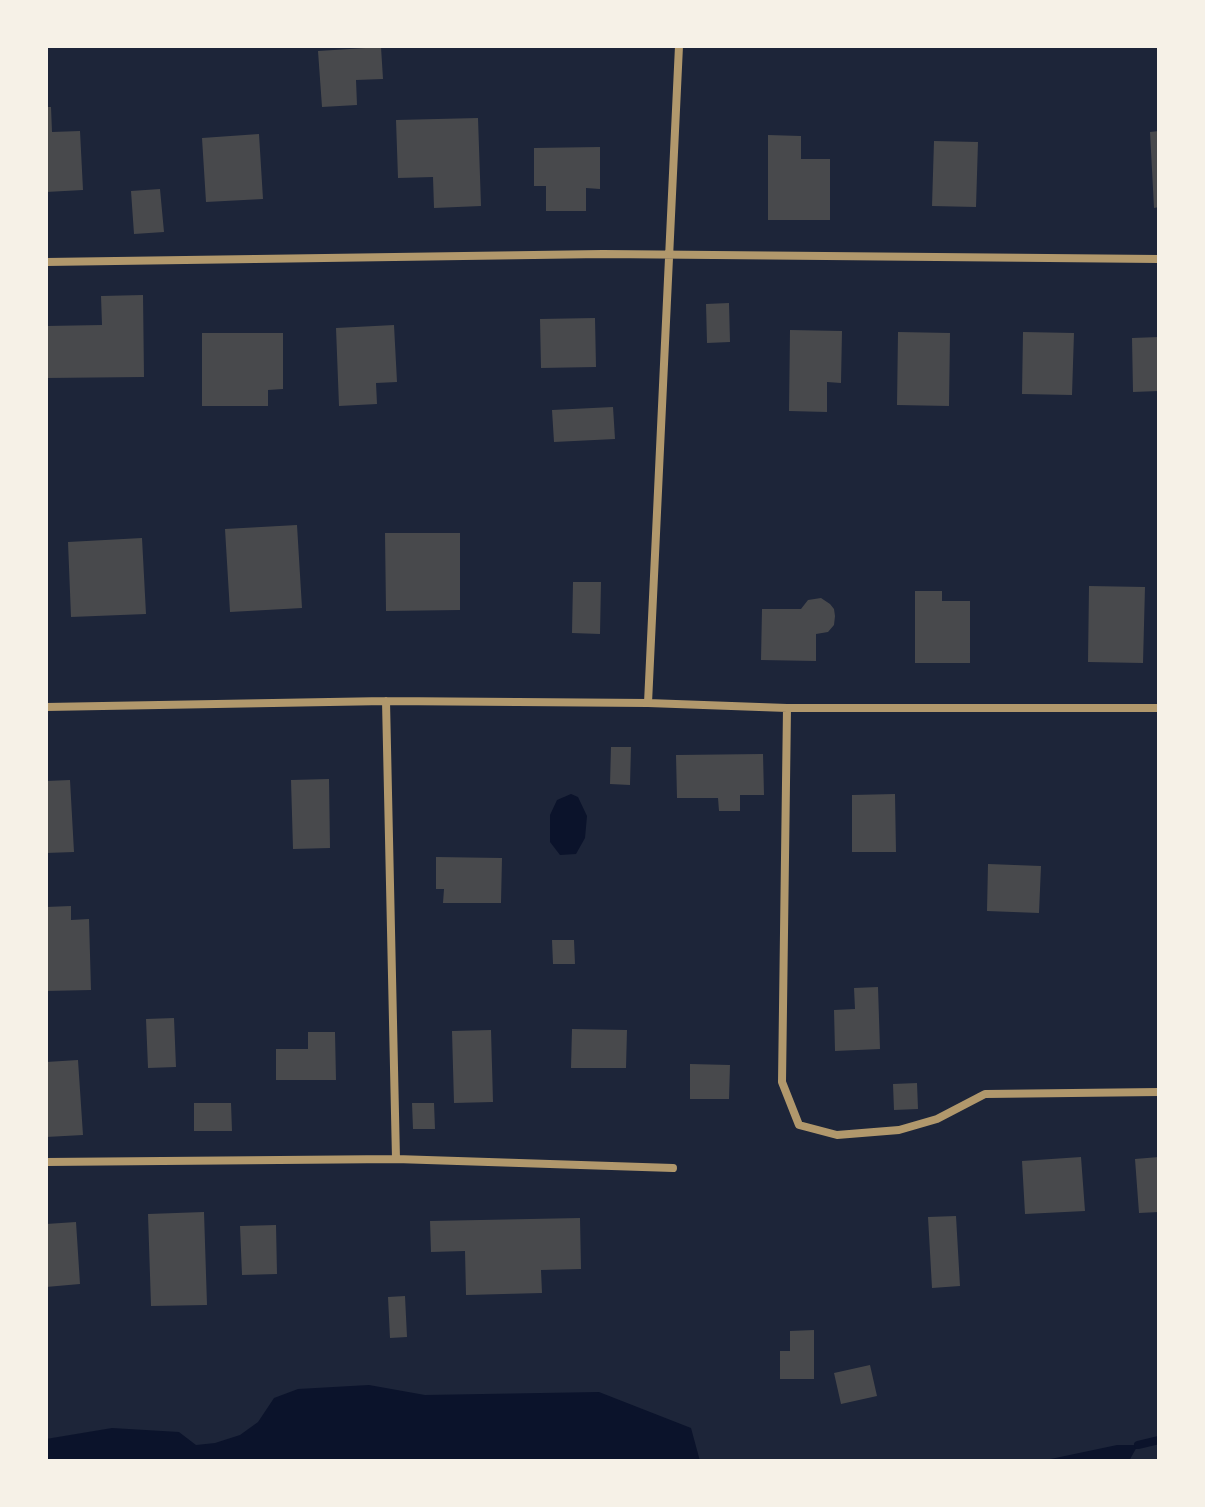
<!DOCTYPE html>
<style>
body{margin:0}
#map{position:relative;width:1205px;height:1507px;overflow:hidden;background:#14213d;font-family:"PT Sans",sans-serif}
canvas{display:block}
.frame{position:absolute;inset:0;border:48px solid #f6f1e7;pointer-events:none}
</style>
<div id="map">
<canvas width="1205" height="1507"></canvas>
<div class="frame"></div>
</div>
<script>
const ctx = document.querySelector('canvas').getContext('2d');
ctx.lineJoin = 'round';
function paint(path, color) { ctx.fillStyle = color; ctx.fill(path, 'evenodd'); }
const shape = rows => new Path2D(rows.map(r => 'M' + r).join(''));
function trace(path, color, width, dash) { ctx.strokeStyle = color; ctx.lineWidth = width; ctx.lineCap = dash ? 'butt' : 'round'; ctx.setLineDash(dash || []); ctx.stroke(path); }
const green = shape([
 [46,46,1159,46,1159,1461,46,1461]
]);
const water = shape([
 [571,794,578,797,587,816,585,838,576,854,560,855,550,842,550,815,557,800],
 [369,1385,425,1395,599,1392,691,1428,700,1461,46,1461,46,1439,112,1428,179,1432,196,1445,215,1443,240,1435,258,1422,274,1398,298,1389],
 [1117,1445,1138,1445,1129,1461,1041,1461]
]);
const stream = shape([
 [1138,1445,1159,1440]
]);
const building = shape([
 [381,47,383,79,356,80,357,105,322,107,318,51],
 [46,107,51,107,52,132,80,131,83,190,46,192],
 [478,118,481,206,434,208,433,177,398,178,396,120],
 [1159,131,1159,207,1154,208,1150,132],
 [259,134,263,199,206,202,202,138],
 [768,135,801,136,801,159,830,159,830,220,768,220],
 [934,141,978,142,976,207,932,206],
 [600,147,600,189,586,188,586,211,546,211,546,186,534,186,534,148],
 [160,189,164,232,134,234,131,191],
 [143,295,144,377,46,378,46,326,102,325,101,296],
 [729,303,730,342,707,343,706,304],
 [595,318,596,367,541,368,540,319],
 [394,325,397,382,376,383,377,404,339,406,336,328],
 [790,330,842,331,841,383,827,382,827,412,789,411],
 [898,332,950,333,949,406,897,405],
 [1023,332,1074,333,1072,395,1022,394],
 [202,333,283,333,283,389,268,390,268,406,202,406],
 [1159,337,1159,391,1133,392,1132,338],
 [613,407,615,439,554,442,552,410],
 [297,525,302,608,230,612,225,529],
 [385,533,460,533,460,610,386,611],
 [142,538,146,614,71,617,68,542],
 [573,582,601,582,600,634,572,633],
 [1089,586,1145,587,1143,663,1088,662],
 [915,591,942,591,942,601,970,601,970,663,915,663],
 [821,598,830,604,834,609,835,616,834,625,828,632,816,634,816,661,761,660,762,609,801,609,808,600],
 [611,747,631,747,630,785,610,784],
 [763,754,764,795,740,795,740,811,719,811,718,798,677,798,676,755],
 [329,779,330,848,293,849,291,780],
 [70,780,74,852,46,853,46,781],
 [895,794,896,852,852,852,852,795],
 [436,857,502,858,501,903,443,903,444,889,436,889],
 [988,864,1041,866,1039,913,987,911],
 [71,906,71,920,89,919,91,990,46,991,46,907],
 [552,940,574,940,575,964,553,964],
 [878,987,880,1049,835,1051,834,1010,855,1009,854,988],
 [174,1018,176,1067,148,1068,146,1019],
 [572,1029,627,1030,626,1068,571,1068],
 [491,1030,493,1102,454,1103,452,1031],
 [308,1032,335,1032,336,1080,276,1080,276,1049,308,1049],
 [78,1060,83,1135,46,1137,46,1062],
 [690,1064,730,1065,729,1099,690,1099],
 [917,1083,918,1109,894,1110,893,1084],
 [194,1103,231,1103,232,1131,194,1131],
 [412,1103,434,1103,435,1129,413,1129],
 [1081,1157,1085,1211,1025,1214,1022,1161],
 [1159,1157,1159,1212,1139,1213,1135,1159],
 [204,1212,207,1305,151,1306,148,1214],
 [956,1216,960,1286,932,1288,928,1217],
 [580,1218,581,1269,541,1270,542,1293,466,1295,465,1251,431,1252,430,1221],
 [76,1222,80,1284,46,1287,46,1224],
 [276,1225,277,1274,242,1275,240,1226],
 [405,1296,407,1337,390,1338,388,1297],
 [814,1330,814,1379,780,1379,780,1351,790,1351,790,1331],
 [870,1365,877,1396,841,1404,834,1373]
]);
const minor = shape([
 [46,262,603,254,1159,259],
 [386,701,396,1159,673,1168],
 [648,703,787,708,1159,708],
 [46,707,386,701,648,703,679,46],
 [787,708,782,1082,799,1125,837,1135,899,1130,937,1119,985,1094,1159,1092],
 [46,1162,396,1159]
]);
paint(green, '#1d2539');
paint(water, '#0b132b');
trace(stream, '#0b132b', 8);
paint(building, '#48494c');
trace(minor, '#b1986c', 8);
</script>
